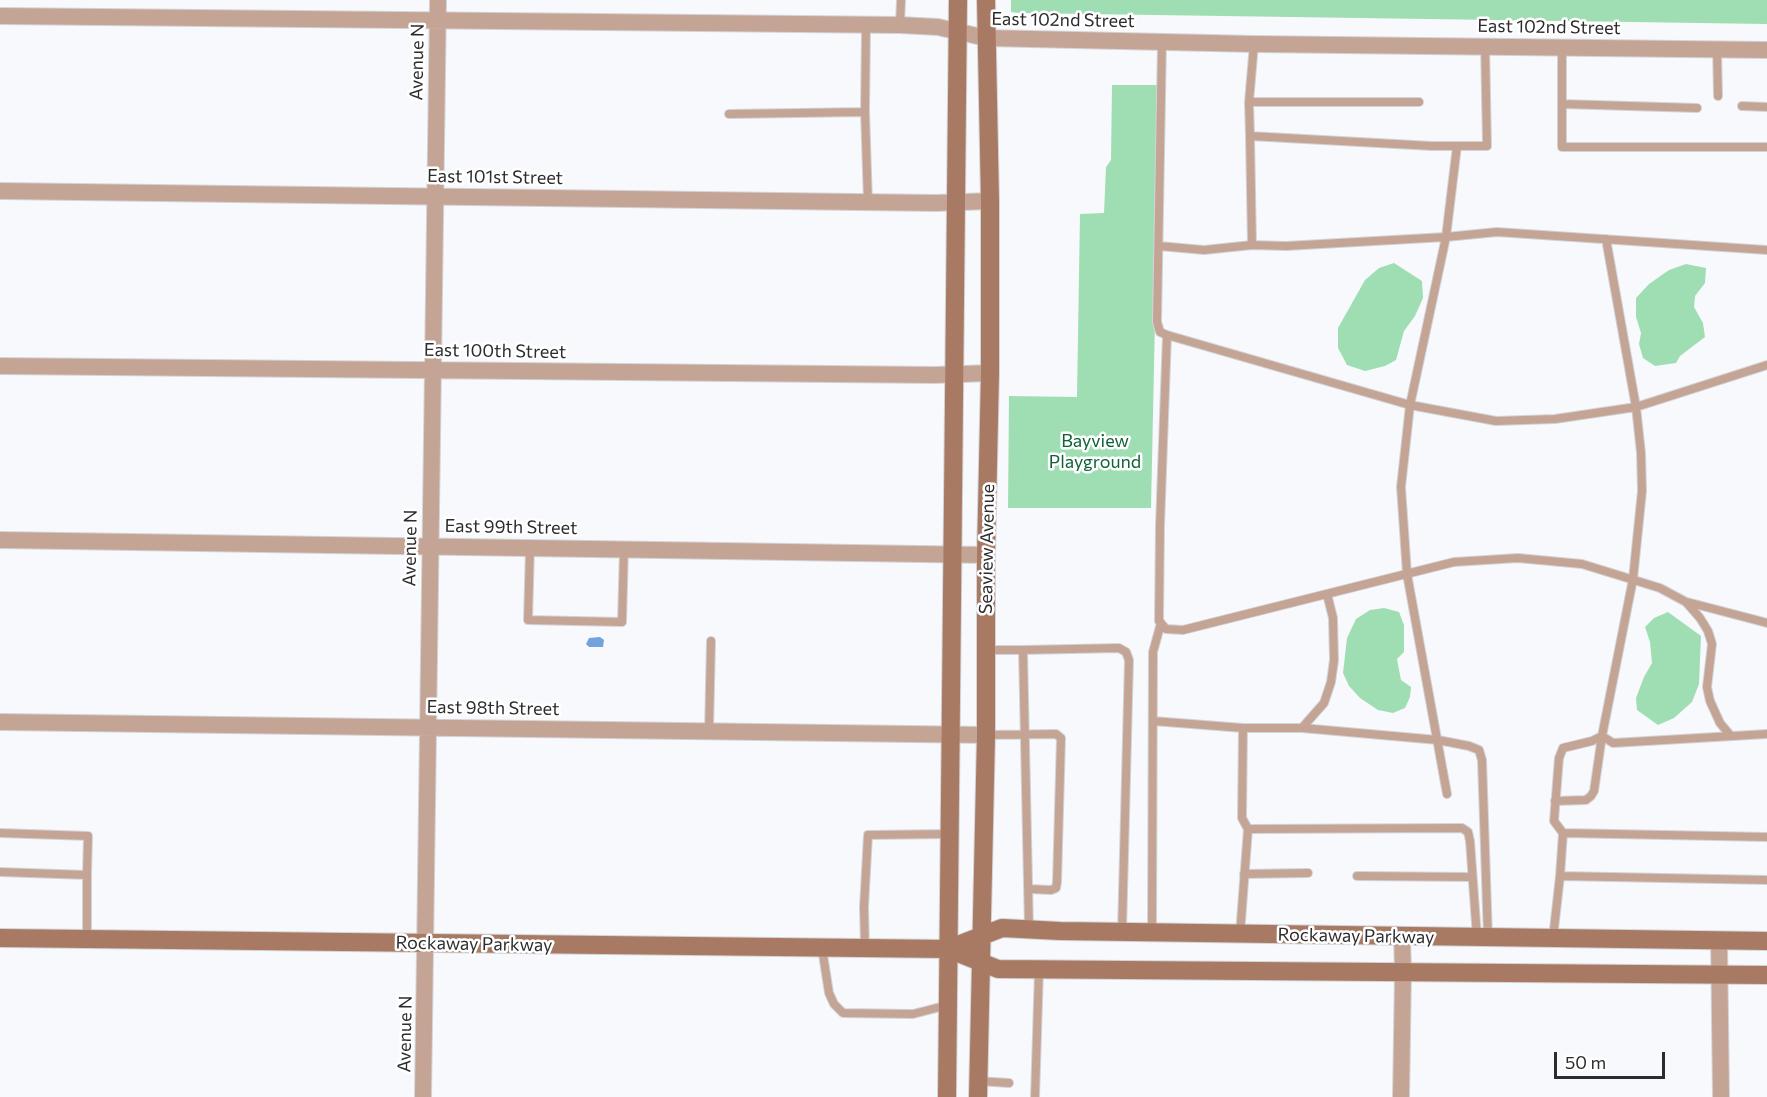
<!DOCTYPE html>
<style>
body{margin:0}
#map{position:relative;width:1767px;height:1097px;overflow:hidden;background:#f8f9fd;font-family:Commissioner,sans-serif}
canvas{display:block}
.scale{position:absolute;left:1554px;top:1052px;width:111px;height:27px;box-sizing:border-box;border:3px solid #2c2c2e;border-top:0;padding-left:8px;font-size:18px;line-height:21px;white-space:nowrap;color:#2c2c2e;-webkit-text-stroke:4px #fff;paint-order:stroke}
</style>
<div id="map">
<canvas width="1767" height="1097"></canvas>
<div class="scale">50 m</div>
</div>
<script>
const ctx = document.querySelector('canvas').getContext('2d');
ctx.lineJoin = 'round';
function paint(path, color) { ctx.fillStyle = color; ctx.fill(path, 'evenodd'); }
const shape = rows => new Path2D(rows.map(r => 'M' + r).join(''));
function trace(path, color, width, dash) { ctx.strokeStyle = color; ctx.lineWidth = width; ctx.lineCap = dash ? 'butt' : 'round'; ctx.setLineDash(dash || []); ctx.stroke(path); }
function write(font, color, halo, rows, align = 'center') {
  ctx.font = font + ' Commissioner,sans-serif'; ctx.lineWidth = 5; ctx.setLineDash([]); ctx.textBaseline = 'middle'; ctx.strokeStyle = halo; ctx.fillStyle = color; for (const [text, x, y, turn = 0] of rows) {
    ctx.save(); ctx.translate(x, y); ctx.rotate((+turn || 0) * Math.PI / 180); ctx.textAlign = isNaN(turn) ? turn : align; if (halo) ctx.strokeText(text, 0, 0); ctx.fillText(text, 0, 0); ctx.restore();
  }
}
const green = shape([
 [1011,0,1767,0,1767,24,1019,13,1011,12],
 [1112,85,1160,85,1151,508,1008,508,1009,396,1077,397,1080,214,1104,213,1106,167,1111,160],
 [1394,263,1422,281,1423,298,1415,316,1404,331,1396,360,1385,366,1365,371,1347,365,1338,348,1338,328,1365,280,1379,268],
 [1686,264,1706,268,1705,283,1695,296,1694,307,1703,323,1705,337,1680,356,1676,363,1655,366,1643,358,1639,344,1641,333,1636,317,1636,298,1649,284,1669,270],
 [1384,608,1399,612,1404,625,1404,652,1397,659,1401,680,1411,687,1410,697,1405,708,1393,713,1378,710,1360,698,1349,686,1343,673,1347,638,1356,619,1370,610],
 [1668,612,1701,636,1699,684,1692,702,1674,718,1658,725,1637,710,1636,698,1644,677,1652,663,1650,642,1645,627,1654,618]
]);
const water = shape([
 [600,637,604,640,603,647,589,647,586,644,589,638]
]);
const lane = shape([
 [900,25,901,0],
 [866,26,865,112,868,202],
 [1162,42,1157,322,1160,332,1167,335,1410,405,1496,421,1555,419,1636,407,1767,365],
 [1254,44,1249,102,1250,136,1432,146,1487,146,1485,45],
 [1562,47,1562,147,1767,147],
 [1717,49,1718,96],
 [1249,102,1419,102],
 [1562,104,1697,108],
 [1742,106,1767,107],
 [729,114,865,112],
 [1250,136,1252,245],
 [1606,239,1636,407,1641,453,1642,491,1633,579,1602,736,1613,743,1767,734],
 [1159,246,1204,250,1252,245,1286,246,1446,237,1457,146],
 [1167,335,1160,525,1159,621,1166,629,1183,630,1454,562,1518,558,1582,564,1660,588,1686,602,1700,618,1708,631,1712,644,1707,687,1710,701,1720,723,1731,736],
 [530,548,528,620,622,622,624,549],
 [1687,602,1767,623],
 [986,650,1023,650,1029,930],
 [1023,650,1119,648,1126,652,1129,660,1122,932],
 [1153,721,1243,728,1242,818,1248,829],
 [1243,728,1302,728,1324,703,1331,682,1334,660,1333,618,1327,594],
 [1302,728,1438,740,1469,746,1479,750,1482,760,1488,938],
 [709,731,711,641],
 [986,735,1056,734,1061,738,1057,882,1056,888,1051,890,1029,889],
 [1602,736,1592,741,1563,748,1559,758,1554,821,1563,833,1560,876,1767,880],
 [1447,794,1407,574,1401,487,1410,405,1446,237,1497,232,1767,250],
 [1555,801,1586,800,1591,796,1594,791,1602,736],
 [0,833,88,836,87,875,0,872],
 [1563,833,1767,837],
 [1244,874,1308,873],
 [87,875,87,939],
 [1357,876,1472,877],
 [1152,932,1153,652,1161,623],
 [1240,934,1248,829,1462,828,1468,832,1470,841,1477,937],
 [1553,938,1560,876],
 [822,948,829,993,834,1004,843,1013,913,1014,948,1005],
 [865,948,864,907,868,835,949,834],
 [978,1081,1009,1083],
 [1035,1097,1039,970]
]);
const street = shape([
 [0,16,900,25,938,27,986,38,1254,44,1767,50],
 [0,191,936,203,990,201],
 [0,366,935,375,990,373],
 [0,540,986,555],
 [0,722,986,735],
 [1719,940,1721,1097],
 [423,1097,438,0],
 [1401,1097,1403,972,1402,937]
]);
const secondary = shape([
 [0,938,948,949,998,969,1767,975],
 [948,949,1002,928,1060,931,1767,941],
 [947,1097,958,0],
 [978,1097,986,735,986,555,990,373,990,201,986,0]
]);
const streetNames = [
 ["East 102nd Street",1063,20,1],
 ["East 102nd Street",1549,27,1],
 ["Avenue N",417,62,-89],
 ["East 101st Street",495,177,1],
 ["East 100th Street",495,351,1],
 ["East 99th Street",511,527,1],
 ["Avenue N",410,548,-89],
 ["Seaview Avenue",987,549,-89],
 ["East 98th Street",493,708,1],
 ["Rockaway Parkway",1356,936,1],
 ["Rockaway Parkway",474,944,1],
 ["Avenue N",405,1034,-89]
];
const parkNames = [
 ["Bayview",1095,441],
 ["Playground",1095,462]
];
paint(green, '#9fdeb3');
paint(water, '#74a3dc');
trace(lane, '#d3d4d8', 10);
trace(street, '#d3d4d8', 18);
trace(secondary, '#d3d4d8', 20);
trace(lane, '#c4a494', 8);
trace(street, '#c4a494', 16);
trace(secondary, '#a87a63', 18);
write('18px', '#2c2c2e', '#fff', streetNames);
write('18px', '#0f6136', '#fff', parkNames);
</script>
